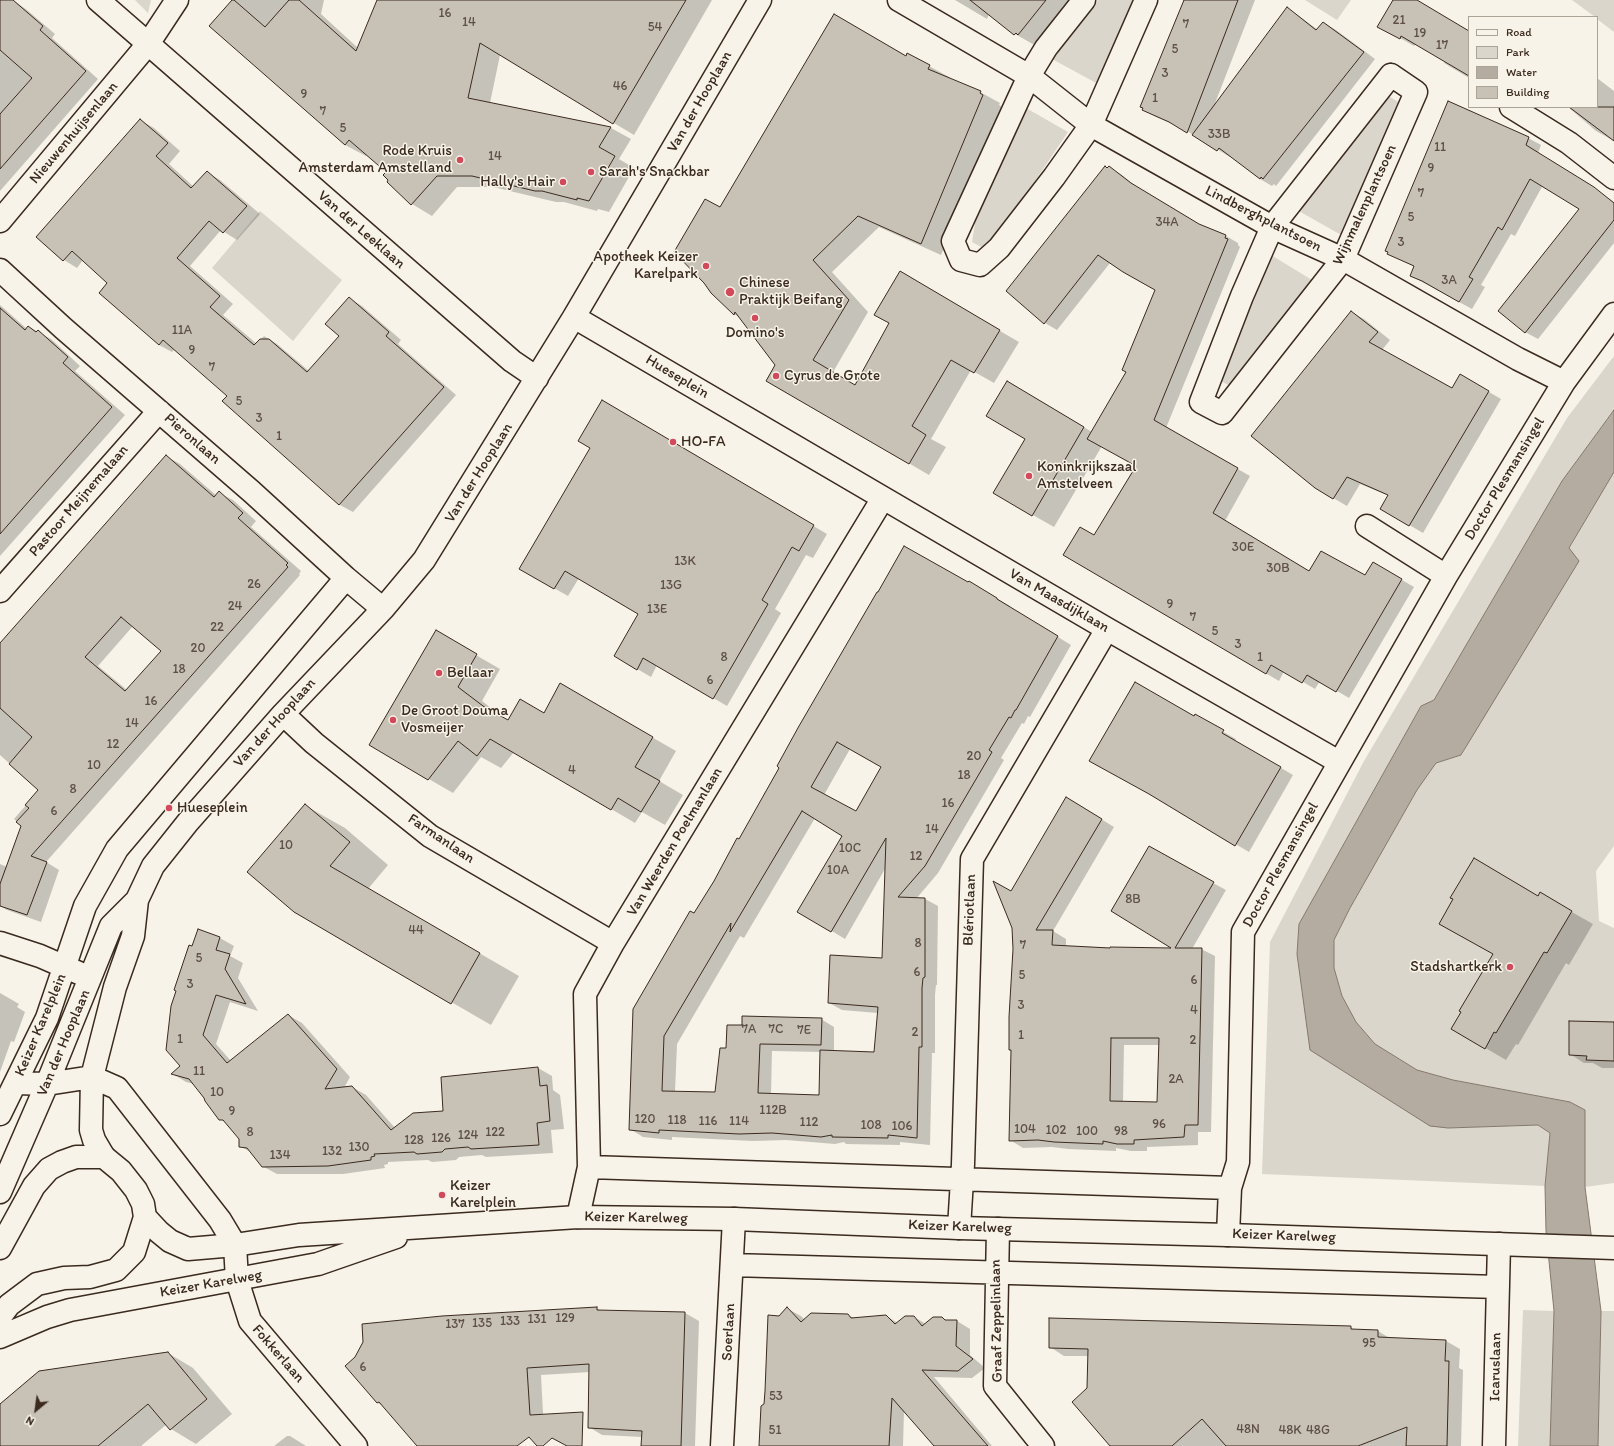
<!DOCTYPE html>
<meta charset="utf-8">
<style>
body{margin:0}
#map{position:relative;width:1614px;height:1446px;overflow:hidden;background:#f7f3e8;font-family:Itim,sans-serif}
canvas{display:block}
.legend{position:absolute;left:1468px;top:16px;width:130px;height:92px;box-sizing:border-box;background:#f7f3e8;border:1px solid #aca397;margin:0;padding:5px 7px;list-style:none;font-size:12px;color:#3b2a1e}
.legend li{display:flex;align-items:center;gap:8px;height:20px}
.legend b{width:20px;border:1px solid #aca397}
.north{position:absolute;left:16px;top:1390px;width:40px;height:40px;-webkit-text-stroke:3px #f7f3e8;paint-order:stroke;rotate:209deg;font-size:11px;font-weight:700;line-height:16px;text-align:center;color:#3b2a1e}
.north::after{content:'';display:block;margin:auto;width:14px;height:18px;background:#3b2a1e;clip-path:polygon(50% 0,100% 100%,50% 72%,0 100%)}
</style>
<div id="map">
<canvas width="1614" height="1446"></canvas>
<ul class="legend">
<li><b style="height:5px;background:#f7f3e8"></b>Road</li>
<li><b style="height:11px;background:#dbd6cb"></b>Park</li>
<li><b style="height:11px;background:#b4aca0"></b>Water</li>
<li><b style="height:11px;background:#c8c1b6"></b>Building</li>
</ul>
<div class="north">N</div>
</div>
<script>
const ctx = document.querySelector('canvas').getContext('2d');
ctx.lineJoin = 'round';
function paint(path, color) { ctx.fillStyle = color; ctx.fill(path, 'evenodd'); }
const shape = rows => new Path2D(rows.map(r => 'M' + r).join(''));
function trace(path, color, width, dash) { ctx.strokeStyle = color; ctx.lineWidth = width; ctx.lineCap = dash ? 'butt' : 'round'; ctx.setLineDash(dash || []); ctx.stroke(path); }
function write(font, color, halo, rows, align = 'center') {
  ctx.font = font + ' Itim,sans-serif'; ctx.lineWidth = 3; ctx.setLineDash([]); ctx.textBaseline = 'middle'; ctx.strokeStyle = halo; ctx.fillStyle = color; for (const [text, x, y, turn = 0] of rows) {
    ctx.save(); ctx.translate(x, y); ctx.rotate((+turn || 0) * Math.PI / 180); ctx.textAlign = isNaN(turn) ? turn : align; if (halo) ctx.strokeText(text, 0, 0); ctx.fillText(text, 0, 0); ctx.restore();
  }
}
const green = shape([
 [135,0,151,0,148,13],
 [1098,0,1135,0,1098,84,1052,59],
 [1305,0,1351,0,1337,20],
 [1572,0,1614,0,1614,32,1597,19,1597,17,1595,17],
 [1385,94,1400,103,1343,236,1297,210],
 [1026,108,1068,132,1004,227,983,248,972,242,977,211],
 [260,211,342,280,293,341,212,268],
 [1271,255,1317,283,1233,387,1218,380],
 [1614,356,1614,410,1562,481,1434,700,1421,706,1299,924,1297,954,1430,1125,1448,1128,1538,1125,1550,1133,1545,1186,1262,1174,1270,942,1364,761,1567,418],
 [1614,472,1614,846,1596,871,1599,921,1614,928,1614,1183,1585,1187,1585,1110,1570,1102,1453,1080,1417,1070,1375,1044,1356,1022,1342,996,1334,968,1334,940,1350,908,1417,790,1436,763,1462,755,1569,549],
 [1523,1310,1554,1311,1550,1446,1518,1446],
 [1601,1311,1614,1311,1614,1446,1598,1446]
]);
const water = shape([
 [1614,410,1614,472,1569,548,1579,561,1461,755,1436,763,1417,790,1350,908,1334,940,1334,968,1342,996,1356,1022,1375,1044,1417,1070,1453,1080,1570,1102,1585,1110,1585,1187,1601,1311,1598,1446,1550,1446,1554,1311,1546,1231,1545,1186,1550,1133,1538,1125,1448,1128,1430,1126,1310,1050,1297,954,1299,924,1421,706,1434,700,1562,481,1614,410]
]);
const shadow = shape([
 [0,0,13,0,27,10,55,34,52,38,98,79,0,191],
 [233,0,324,0,321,14,358,48,378,0,712,0,634,135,500,55,490,103,611,128,631,139,619,159,634,168,609,212,598,209,597,211,564,202,556,202,493,187,457,187,432,216,412,204,390,180,387,172,367,155,366,156,345,145,211,26],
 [955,0,1080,0,1038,47,1015,34,989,14,987,19],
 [1185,0,1255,0,1214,106,1287,9,1299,16,1318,30,1324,23,1336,30,1375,59,1276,186,1274,184,1272,186,1260,179,1231,156,1230,157,1182,128,1156,117,1143,110],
 [1394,0,1415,0,1469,32,1469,78,1444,63,1445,61,1416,44,1414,46,1379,26],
 [906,57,929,66,949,77,949,79,980,92,1000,103,999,105,1002,107,941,255,879,227,832,272,868,312,833,372,855,386,890,323,900,273,1019,342,994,383,971,370,931,439,946,447,929,475,767,380,776,365,741,318,734,314,712,293,721,208],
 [1597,78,1614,91,1614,141,1596,131,1568,107,1597,107],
 [140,120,154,128,180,151,169,164,194,187,207,172,220,180,260,214,237,240,221,230,190,266,233,304,223,315,257,344,264,336,277,344,309,371,341,336,349,298,362,306,401,340,398,344,456,395,353,512,340,505,223,401,228,396,175,349,172,352,159,345,109,283,83,260,77,268,64,260,37,237],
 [1528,138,1541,145,1538,153,1614,202,1614,243,1538,339,1525,332,1581,209,1543,185,1515,236,1511,234,1481,285,1485,287,1472,309,1411,276,1415,267,1388,254],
 [1109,167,1122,175,1143,192,1200,225,1226,236,1238,243,1238,245,1240,247,1166,428,1250,476,1225,521,1310,572,1365,577,1373,563,1414,587,1349,698,1320,681,1315,689,1284,671,1279,681,1065,555,1094,536,1137,466,1102,446,1054,527,994,493,1026,438,1029,394,1092,432,1127,372,1156,290,1110,263,1057,330,1045,323],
 [0,305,27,329,29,327,51,339,80,366,75,371,125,415,0,556],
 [1351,312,1364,319,1390,340,1382,350,1452,389,1460,375,1501,399,1423,533,1382,509,1389,496,1360,484,1347,506,1316,488],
 [603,402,827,534,813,558,806,555,775,609,781,613,727,706,657,665,651,677,615,656,640,614,579,578,568,596,520,569,591,448],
 [166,456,180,464,217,496,219,493,233,500,256,521,251,527,301,571,299,574,300,575,46,862,59,870,41,922,7,910,0,906,0,864,7,867,22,826,14,819,39,790,0,755,0,645],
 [133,626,162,651,127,690,98,666],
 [998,599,1010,606,1009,607,1071,645,1030,717,1028,716,1024,724,1022,723,1001,758,1004,760,938,873,916,899,925,899,938,906,937,985,936,985,935,995,935,1053,932,1053,930,1145,900,1142,900,1145,846,1144,844,1142,835,1144,786,1140,753,1141,672,1137,672,1140,643,1137,630,1129,694,914,739,840,780,767,995,604],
 [850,749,882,767,856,813,824,795],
 [815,818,843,836,799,911,845,939,886,867,883,959,829,1003,842,1010,878,1013,875,1053,834,1052,834,1027,821,1019,743,1026,727,1050,716,1093,675,1092,677,1044,740,936,744,938],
 [772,1051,821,1052,820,1096,771,1094],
 [436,632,500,669,482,701,508,721,544,715,561,685,676,751,659,781,683,795,665,825,642,812,635,823,514,752,501,768,481,757,453,793,370,745],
 [1195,716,1236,739,1235,741,1293,775,1249,852,1157,798],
 [306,806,345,828,388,865,368,889,519,976,491,1025,294,911],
 [1080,806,1114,827,1053,931,1066,939,1066,947,1111,950,1174,949,1213,883,1226,890,1192,949,1201,949,1215,956,1211,1132,1198,1132,1198,1145,1147,1147,1147,1151,1131,1151,1116,1148,1116,1151,1068,1149,1052,1147,1023,1148,1010,1140,1014,949,1012,893],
 [1124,1045,1160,1045,1158,1103,1123,1103],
 [1540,894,1593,924,1569,965,1566,963,1518,1045,1516,1044,1506,1060,1453,1029],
 [199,931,220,938,234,946,230,956,243,963,238,978,258,1011,230,1002,216,1044,231,1061,288,1015,302,1023,350,1077,344,1088,352,1087,366,1095,395,1128,444,1112,538,1068,552,1076,553,1090,560,1095,564,1129,551,1130,553,1153,486,1157,482,1155,459,1157,456,1160,432,1162,428,1160,388,1162,388,1164,384,1165,385,1168,343,1174,277,1174,262,1166,252,1153,240,1146,240,1139,227,1123,220,1119,194,1084,186,1082,173,1074,181,1066,193,948],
 [0,993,19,1004,17,1007,25,1012,14,1042,11,1041,0,1072],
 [1614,1023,1614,1068,1602,1068,1593,1063,1584,1063,1570,1054],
 [596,1308,602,1311,685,1313,699,1321,695,1446,642,1446,642,1437,602,1435,589,1427,590,1372,541,1375,544,1432,497,1446,419,1446,385,1407,378,1403,346,1366],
 [788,1309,801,1316,805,1320,848,1315,854,1318,886,1316,898,1323,914,1317,926,1324,942,1318,948,1321,957,1321,970,1329,970,1355,985,1368,972,1378,934,1377,992,1446,934,1446,904,1411,903,1446,760,1446,765,1404,780,1317],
 [1350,1327,1356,1331,1378,1331,1391,1339,1446,1341,1460,1349,1459,1368,1463,1370,1461,1446,1111,1446,1088,1388,1089,1356,1064,1356,1050,1347],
 [168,1353,193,1368,232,1414,196,1444,171,1429,167,1424,141,1446,0,1446,0,1405],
 [287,1436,290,1436,306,1446,274,1446]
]);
const building = shape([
 [0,0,13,0,43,26,40,30,86,71,0,169,0,114,32,78,0,50,0,0],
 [232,0,234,0,265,27,289,0,299,0,356,51,377,0,686,0,613,124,480,43,468,98,611,127,599,147,615,156,589,201,577,198,577,200,542,191,535,191,472,176,437,176,411,205,387,182,388,180,383,175,386,172,349,140,345,145,209,26,232,0],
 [970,0,1046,0,1018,35,1016,33,1014,35,970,0],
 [1184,0,1238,0,1187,133,1169,122,1142,110,1143,108,1140,107,1184,0],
 [1393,0,1417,0,1469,31,1469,76,1401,36,1400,39,1377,27,1393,0],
 [1287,7,1316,30,1323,22,1364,52,1263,179,1261,177,1260,179,1219,148,1217,151,1192,135,1287,7],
 [834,14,906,56,907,53,930,65,928,69,981,91,980,93,983,95,921,244,858,216,813,260,849,300,813,360,855,385,889,323,874,315,900,271,1000,330,974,373,951,360,912,426,926,435,909,464,766,381,775,365,735,312,734,315,711,293,704,283,674,252,705,199,720,207,834,14],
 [1448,101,1529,137,1526,145,1594,187,1614,203,1614,220,1525,333,1498,311,1579,209,1530,179,1502,230,1498,227,1469,277,1473,279,1459,302,1422,281,1410,276,1414,266,1387,254,1388,252,1385,251,1448,101],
 [1569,107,1614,107,1614,141,1569,107],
 [140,119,168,143,156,156,191,188,207,171,247,206,223,233,209,221,177,258,220,296,210,307,254,345,260,339,269,339,307,372,339,336,325,324,349,297,389,332,386,336,444,387,339,505,222,401,227,396,163,340,159,345,99,293,107,283,72,251,63,261,36,237,140,119],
 [1105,166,1107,168,1109,166,1131,183,1199,224,1226,235,1225,238,1228,239,1154,420,1238,468,1213,513,1309,571,1321,551,1365,575,1373,562,1402,579,1336,692,1307,675,1302,683,1271,665,1266,674,1063,555,1080,527,1094,535,1136,466,1087,439,1126,372,1122,370,1155,290,1123,272,1098,255,1044,324,1006,291,1105,166],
 [0,308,25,330,28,326,36,332,38,330,68,357,63,363,112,407,0,534,0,308],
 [1351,311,1378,332,1369,342,1452,388,1460,374,1489,391,1409,526,1380,509,1388,495,1347,477,1333,499,1315,488,1251,436,1351,311],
 [1007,381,1084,427,1032,516,993,493,1025,439,986,416,1007,381],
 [602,400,814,525,799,551,792,547,762,600,768,604,713,699,643,658,637,670,614,656,638,614,565,571,554,589,519,569,590,448,578,441,602,400],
 [166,455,214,497,219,491,243,513,238,518,288,563,286,565,288,567,31,856,47,862,27,915,0,906,0,884,21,826,16,822,29,808,25,805,38,790,9,764,32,737,0,708,0,643,166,455],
 [121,617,161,651,125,691,85,657,121,617],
 [904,546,968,582,969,581,997,598,997,599,1058,636,1016,710,1015,710,1011,718,1009,717,989,750,992,752,925,866,898,897,925,898,925,977,923,978,922,988,922,1047,919,1047,917,1138,888,1135,888,1138,832,1137,832,1135,821,1137,772,1133,739,1134,659,1130,659,1133,629,1130,633,1009,690,911,694,913,714,881,737,838,739,839,779,768,777,766,799,726,877,592,878,592,904,546],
 [837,742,881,767,856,811,811,787,837,742],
 [802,811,842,836,797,912,831,932,886,838,882,958,830,955,828,1003,878,1007,874,1052,820,1050,819,1095,758,1093,760,1044,821,1045,822,1018,742,1016,742,1025,727,1025,726,1048,720,1048,715,1092,662,1091,664,1036,731,923,730,932,802,811],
 [436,630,477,654,458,687,483,706,508,720,520,699,544,713,560,683,653,737,635,767,660,781,641,812,618,798,611,810,490,739,477,756,458,741,428,780,369,745,436,630],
 [1135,682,1194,716,1195,714,1224,730,1222,733,1281,767,1235,846,1149,794,1089,761,1135,682],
 [1066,797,1102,819,1036,930,1053,930,1052,945,1110,948,1110,947,1171,948,1111,911,1149,846,1214,882,1175,948,1202,948,1198,1125,1185,1125,1184,1137,1134,1140,1134,1144,1117,1144,1103,1141,1103,1144,1054,1142,1038,1140,1009,1141,1011,1050,1009,1050,1009,1017,1013,949,1012,928,993,881,1011,891,1066,797],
 [1111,1038,1159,1038,1157,1102,1110,1101,1111,1038],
 [305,804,350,842,330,866,480,953,451,1004,294,912,247,872,305,804],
 [1474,858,1538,896,1540,892,1572,911,1547,953,1544,952,1496,1033,1494,1032,1485,1049,1451,1029,1461,1012,1459,1011,1493,954,1439,924,1453,899,1450,898,1474,858],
 [198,929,220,937,216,950,230,954,225,969,246,1004,216,995,203,1035,227,1063,288,1014,337,1069,325,1089,352,1086,391,1130,413,1113,443,1111,441,1077,538,1067,540,1086,547,1085,550,1121,537,1123,539,1145,471,1149,468,1147,445,1149,442,1152,417,1154,414,1152,374,1154,375,1156,371,1157,371,1160,328,1166,262,1167,247,1148,239,1147,239,1139,223,1120,219,1120,205,1101,204,1098,189,1079,171,1074,180,1066,166,1050,171,1006,176,991,174,990,189,945,192,946,198,929],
 [1569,1021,1614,1022,1614,1061,1586,1060,1587,1056,1569,1055,1569,1021],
 [597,1307,597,1310,685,1312,681,1446,641,1446,642,1431,588,1428,589,1364,527,1368,530,1415,583,1412,582,1446,567,1446,552,1438,543,1446,537,1446,529,1437,517,1446,417,1446,379,1402,377,1403,345,1366,355,1357,363,1342,362,1324,442,1316,597,1307],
 [787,1307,801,1322,811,1313,848,1314,851,1318,886,1315,895,1324,905,1316,914,1316,922,1326,933,1317,942,1317,945,1320,957,1320,956,1346,973,1359,958,1371,922,1370,988,1446,934,1446,892,1398,889,1446,759,1446,761,1406,764,1404,765,1391,768,1315,779,1316,787,1307],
 [1049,1318,1351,1326,1351,1329,1378,1330,1378,1337,1446,1340,1445,1361,1449,1361,1447,1446,1406,1446,1407,1427,1358,1446,1226,1446,1202,1419,1172,1446,1110,1446,1072,1402,1087,1388,1088,1349,1049,1348,1049,1318],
 [168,1352,207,1399,170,1430,148,1404,98,1446,0,1446,0,1404,39,1371,168,1352]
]);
const minor = shape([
 [98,0,512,361,537,378],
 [899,0,1029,76,1091,125,1272,227,1343,259,1518,359,1564,382],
 [1084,0,1046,48,1029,76,953,241,961,260,980,265,999,248,1054,177,1091,125,1146,0],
 [1391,75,1416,92,1343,259,1222,413,1201,402,1242,296,1272,227,1391,75],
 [1511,107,1569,143,1614,178],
 [0,221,148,44,177,0],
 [0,270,63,328,252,492,346,578,383,609],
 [574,317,1107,629,1339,762],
 [1367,526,1446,576],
 [0,591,159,411],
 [283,714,314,743,430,836,613,943],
 [0,943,40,956,79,973],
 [17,1083,47,1084,92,1077,117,1088,220,1220,235,1245,237,1280,250,1321,356,1446],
 [0,1114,47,1018,85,906,117,849,346,578],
 [104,1157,94,1140,91,1130,92,1077,115,987,133,936,137,900,153,866,188,822,283,714,383,609,424,560,574,317,760,0],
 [589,1167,1230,1188],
 [0,1192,47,1084,111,926,137,900],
 [578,1217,589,1167,585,994,613,943,883,498],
 [959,1228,963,1164,972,859,1107,629],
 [998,1229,995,1386,1043,1446],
 [1228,1235,1230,1188,1238,1162,1243,932,1446,576,1564,382,1614,314],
 [732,1265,1498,1287],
 [722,1446,734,1219],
 [1494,1446,1499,1244]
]);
const major = shape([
 [145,1217,159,1232,170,1241,188,1249,235,1245,299,1235,578,1217,734,1219,959,1228,1228,1235,1614,1248],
 [0,1248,34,1186,49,1169,62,1162,76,1157,104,1157,121,1171,136,1190,143,1204,145,1217,134,1252,116,1270,90,1277,64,1278,37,1284,9,1305,0,1317],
 [0,1337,47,1317,70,1310,318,1264,396,1237]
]);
const markers = [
 [460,160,4,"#d1495b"],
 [591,172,4,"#d1495b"],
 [563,182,4,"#d1495b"],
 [706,266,4,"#d1495b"],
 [730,292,5,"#d1495b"],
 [755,318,4,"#d1495b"],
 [776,376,4,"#d1495b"],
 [673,442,4,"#d1495b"],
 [1029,476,4,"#d1495b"],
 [439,673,4,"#d1495b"],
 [393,720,4,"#d1495b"],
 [169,808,4,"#d1495b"],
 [1510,967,4,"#d1495b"],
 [442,1195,4,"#d1495b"]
];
const numberNames = [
 ["16",445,14],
 ["21",1399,21],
 ["14",469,23],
 ["7",1186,25],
 ["54",655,28],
 ["19",1420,34],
 ["17",1442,46],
 ["5",1175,50],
 ["3",1165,74],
 ["46",620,87],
 ["9",304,95],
 ["1",1155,99],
 ["7",323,112],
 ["5",343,129],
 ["33B",1219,135],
 ["11",1440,148],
 ["14",495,157],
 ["9",1431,169],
 ["7",1421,194],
 ["5",1411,218],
 ["34A",1167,223],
 ["3",1401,243],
 ["3A",1449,281],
 ["11A",182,331],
 ["9",192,351],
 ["7",212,368],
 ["5",239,402],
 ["3",259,419],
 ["1",279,437],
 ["30E",1243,548],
 ["13K",685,562],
 ["30B",1278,569],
 ["26",254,585],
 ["13G",671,586],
 ["9",1170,605],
 ["24",235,607],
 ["13E",657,610],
 ["7",1193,618],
 ["22",217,628],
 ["5",1215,632],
 ["3",1238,645],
 ["20",198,649],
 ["8",724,658],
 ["1",1260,658],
 ["18",179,670],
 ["6",710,681],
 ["16",151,702],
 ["14",132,724],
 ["12",113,745],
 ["20",974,757],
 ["10",94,766],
 ["4",572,771],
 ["18",964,776],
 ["8",73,790],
 ["16",948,804],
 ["6",54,812],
 ["14",932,830],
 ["10",286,846],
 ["10C",850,849],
 ["12",916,857],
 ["10A",838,871],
 ["8B",1133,900],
 ["44",416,931],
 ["8",918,944],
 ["7",1023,946],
 ["5",199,959],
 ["6",917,973],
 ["5",1022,976],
 ["6",1194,981],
 ["3",190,985],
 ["3",1021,1006],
 ["4",1194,1011],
 ["7A",749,1030],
 ["7C",776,1030],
 ["7E",804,1031],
 ["2",915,1033],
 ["1",1021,1036],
 ["1",180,1040],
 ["2",1193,1041],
 ["11",199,1072],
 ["2A",1176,1080],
 ["10",217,1093],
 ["112B",773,1111],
 ["9",232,1112],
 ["120",645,1120],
 ["118",677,1121],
 ["116",708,1122],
 ["114",739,1122],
 ["112",809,1123],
 ["96",1159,1125],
 ["108",871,1126],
 ["106",902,1127],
 ["104",1025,1130],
 ["102",1056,1131],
 ["100",1087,1132],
 ["98",1121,1132],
 ["8",250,1133],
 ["122",495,1133],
 ["124",468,1136],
 ["126",441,1139],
 ["128",414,1141],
 ["130",359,1148],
 ["132",332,1152],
 ["134",280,1156],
 ["129",565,1319],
 ["131",537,1320],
 ["133",510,1322],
 ["135",482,1324],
 ["137",455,1325],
 ["95",1369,1344],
 ["6",363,1368],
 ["53",776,1397],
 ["48N",1248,1430],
 ["51",775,1431],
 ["48K",1290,1431],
 ["48G",1318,1431]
];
const streetNames = [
 ["Van der Hooplaan",700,102,-60],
 ["Nieuwenhuijsenlaan",74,133,-50],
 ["Wijnmalenplantsoen",1365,205,-65],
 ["Lindberghplantsoen",1263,219,27],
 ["Van der Leeklaan",361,230,41],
 ["Hueseplein",677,377,31],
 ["Pieronlaan",192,439,41],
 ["Van der Hooplaan",479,473,-58],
 ["Doctor Plesmansingel",1505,479,-59],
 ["Pastoor Meijnemalaan",79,501,-49],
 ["Van Maasdijklaan",1059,601,30],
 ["Van der Hooplaan",275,723,-48],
 ["Farmanlaan",441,839,34],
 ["Van Weerden Poelmanlaan",675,842,-59],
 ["Doctor Plesmansingel",1281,865,-61],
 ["Blériotlaan",970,910,-88],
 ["Keizer Karelplein",41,1025,-67],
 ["Van der Hooplaan",64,1043,-67],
 ["Keizer Karelweg",636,1218,1],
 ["Keizer Karelweg",960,1227,2],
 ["Keizer Karelweg",1284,1236,2],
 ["Keizer Karelweg",211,1284,-10],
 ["Graaf Zeppelinlaan",997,1321,-91],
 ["Soerlaan",729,1332,-87],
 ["Fokkerlaan",278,1354,49],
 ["Icaruslaan",1496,1367,-89]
];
const poiNames = [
 ["Rode Kruis",452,151,"right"],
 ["Amsterdam Amstelland",452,168,"right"],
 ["Sarah's Snackbar",599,172],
 ["Hally's Hair",555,182,"right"],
 ["Apotheek Keizer",698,257,"right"],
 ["Karelpark",698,274,"right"],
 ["Chinese",739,283],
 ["Praktijk Beifang",739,300],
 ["Domino's",755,333,"center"],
 ["Cyrus de Grote",784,376],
 ["HO-FA",681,442],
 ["Koninkrijkszaal",1037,467],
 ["Amstelveen",1037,484],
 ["Bellaar",447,673],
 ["De Groot Douma",401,711],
 ["Vosmeijer",401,728],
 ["Hueseplein",177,808],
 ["Stadshartkerk",1502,967,"right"],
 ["Keizer",450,1186],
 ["Karelplein",450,1203]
];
paint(green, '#dbd6cb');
paint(water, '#b4aca0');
trace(water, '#84786c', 1);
paint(shadow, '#0003');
paint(building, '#c8c1b6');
trace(building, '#3b2a1e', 1);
trace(minor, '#3b2a1e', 25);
trace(major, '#3b2a1e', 25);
trace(minor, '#f7f3e8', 22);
trace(major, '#f7f3e8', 22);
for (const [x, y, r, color] of markers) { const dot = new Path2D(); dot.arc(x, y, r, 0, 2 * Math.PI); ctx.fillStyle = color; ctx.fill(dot); trace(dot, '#f7f3e8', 1.5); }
write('13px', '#5e5044', null, numberNames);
write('15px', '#3b2a1e', '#f7f3e8', streetNames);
write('15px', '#3b2a1e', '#f7f3e8', poiNames, 'left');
</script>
